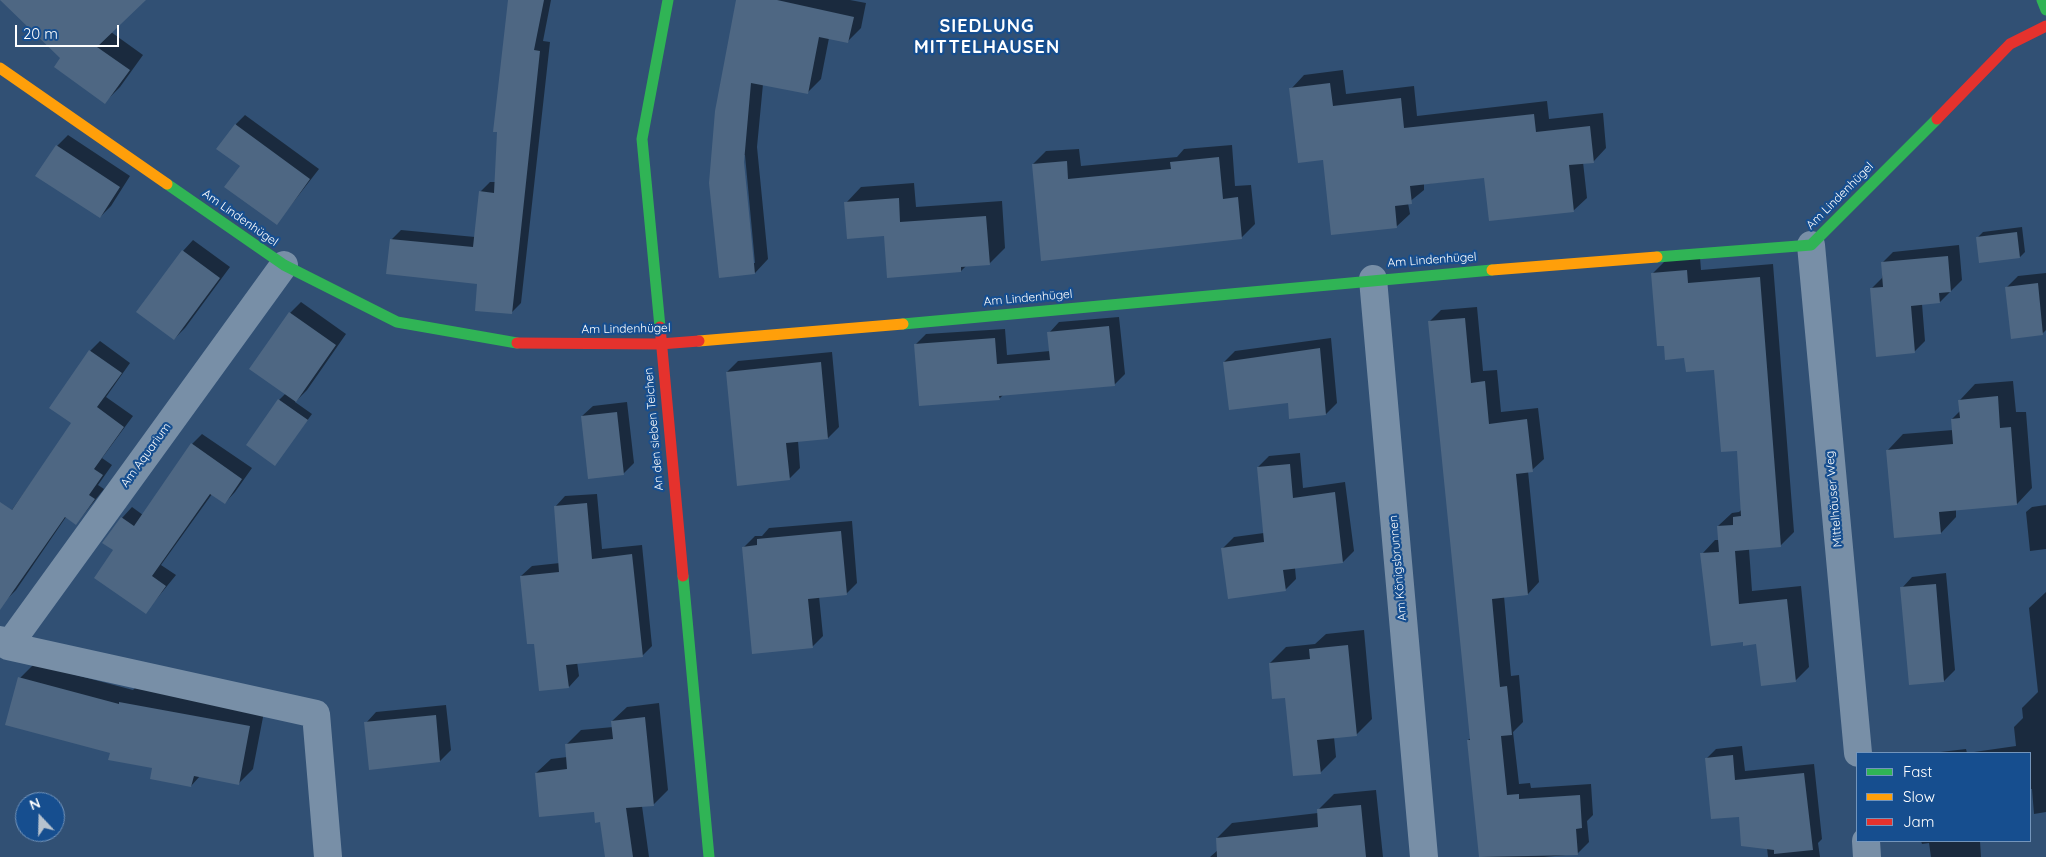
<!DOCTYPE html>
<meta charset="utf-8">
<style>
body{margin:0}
#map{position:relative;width:2046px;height:857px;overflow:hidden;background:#315074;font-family:Quicksand,sans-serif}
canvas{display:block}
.legend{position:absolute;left:1856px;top:752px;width:175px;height:90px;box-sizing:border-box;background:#164e8f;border:1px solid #7395bc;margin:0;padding:6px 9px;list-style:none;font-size:15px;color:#fff}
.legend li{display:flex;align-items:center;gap:10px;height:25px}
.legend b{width:25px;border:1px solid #7395bc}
.north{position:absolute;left:15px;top:792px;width:50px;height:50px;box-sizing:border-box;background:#164e8f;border:1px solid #7395bc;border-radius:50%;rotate:339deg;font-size:14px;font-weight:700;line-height:20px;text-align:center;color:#fff}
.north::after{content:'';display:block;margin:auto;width:18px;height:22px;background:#b7c2ce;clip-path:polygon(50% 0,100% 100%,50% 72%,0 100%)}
.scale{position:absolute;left:15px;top:25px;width:104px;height:22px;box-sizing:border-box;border:2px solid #fff;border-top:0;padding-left:6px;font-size:15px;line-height:18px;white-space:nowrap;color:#fff;-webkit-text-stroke:4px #164e8f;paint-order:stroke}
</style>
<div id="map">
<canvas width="2046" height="857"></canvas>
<ul class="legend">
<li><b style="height:6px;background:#30b455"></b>Fast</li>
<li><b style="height:6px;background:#ff9f0a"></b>Slow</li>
<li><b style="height:6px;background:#e5322d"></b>Jam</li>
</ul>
<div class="north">N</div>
<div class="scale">20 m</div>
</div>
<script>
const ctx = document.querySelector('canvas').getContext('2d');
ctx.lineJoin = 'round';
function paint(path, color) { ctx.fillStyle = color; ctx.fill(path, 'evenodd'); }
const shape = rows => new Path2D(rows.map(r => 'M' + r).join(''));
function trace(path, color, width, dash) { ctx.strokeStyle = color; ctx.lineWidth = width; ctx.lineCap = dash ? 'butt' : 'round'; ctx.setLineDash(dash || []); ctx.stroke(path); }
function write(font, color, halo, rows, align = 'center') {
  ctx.font = font + ' Quicksand,sans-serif'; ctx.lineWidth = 4.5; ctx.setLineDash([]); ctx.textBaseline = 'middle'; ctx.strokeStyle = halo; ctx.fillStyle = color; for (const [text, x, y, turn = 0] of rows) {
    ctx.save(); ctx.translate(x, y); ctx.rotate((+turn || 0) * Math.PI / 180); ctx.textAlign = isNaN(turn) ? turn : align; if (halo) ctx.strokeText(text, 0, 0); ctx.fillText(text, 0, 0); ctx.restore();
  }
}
const shadow = shape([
 [9,0,102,0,111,32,143,55,120,87,105,102,62,58],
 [509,0,551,0,543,41,550,42,521,303,511,313,479,283,391,240,401,230,475,237,480,192,490,182,496,182],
 [737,0,850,0,866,3,861,28,847,42,829,38,821,79,808,92,763,84,757,147,768,259,755,273,720,277],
 [742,155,745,155,755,263,753,263],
 [1343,70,1346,94,1414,86,1417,116,1547,101,1549,119,1603,113,1606,148,1593,162,1583,162,1587,198,1573,211,1485,177,1424,184,1424,190,1408,203,1410,214,1396,227,1324,159,1291,89,1304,75],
 [245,115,319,169,277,223,242,166,236,124],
 [68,135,130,176,111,206,100,217,37,176,57,146],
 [1232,145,1235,186,1251,185,1255,224,1242,237,1042,259,1033,164,1046,151,1079,149,1081,166,1177,157,1184,149],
 [914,183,916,207,1002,201,1005,248,989,264,966,266,961,271,885,234,846,203,861,187],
 [2022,227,2025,252,2020,257,1978,237,1983,232],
 [193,240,230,267,185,328,174,339,183,251],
 [1959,245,1962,280,1940,302,1922,304,1925,341,1914,352,1872,288,1882,278,1882,263,1893,252],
 [1700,257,1701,270,1773,264,1794,532,1780,546,1749,549,1752,591,1801,586,1809,667,1795,681,1757,643,1744,641,1702,554,1715,540,1719,540,1718,526,1732,513,1739,512,1742,509,1738,449,1715,369,1685,357,1652,274,1666,260],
 [2046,273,2046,330,2042,334,2007,287,2018,276],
 [301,302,346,334,307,390,295,402,312,414,275,464,279,400,286,393,290,313],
 [1477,307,1483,371,1497,370,1501,412,1538,408,1544,459,1532,470,1528,471,1539,582,1528,594,1504,596,1511,676,1519,675,1523,722,1513,732,1519,784,1530,783,1531,788,1591,784,1593,815,1587,821,1589,842,1577,854,1544,857,1480,857,1468,740,1471,738,1429,322,1441,310],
 [1119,317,1125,374,1114,385,1003,395,999,399,915,345,926,334,1005,329,1007,355,1050,351,1049,333,1059,322],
 [1331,338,1337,403,1326,414,1289,402,1224,362,1235,351],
 [100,341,130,363,106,397,133,416,102,458,112,465,98,485,104,489,76,524,66,517,16,590,6,600,0,595,0,527,73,423,51,407,90,351],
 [832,352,839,427,828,438,798,441,800,468,789,479,727,372,738,361],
 [2013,381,2016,412,2026,412,2032,488,2017,504,1956,509,1956,517,1941,533,1888,450,1903,434,1953,430,1952,419,1960,411,1960,400,1975,384],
 [627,402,634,463,623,474,582,416,593,406],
 [202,434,252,468,235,492,225,503,212,494,161,565,176,575,146,612,115,550,122,518,132,507,143,515,192,444],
 [1300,453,1303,488,1345,482,1354,551,1343,562,1295,568,1296,579,1285,590,1223,548,1234,537,1264,533,1258,467,1269,456],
 [597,494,602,549,642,545,652,646,642,656,577,662,579,676,569,687,535,642,521,576,532,566,560,563,555,507,565,496],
 [2046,505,2046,549,2030,551,2026,512,2032,507],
 [852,521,857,583,846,594,819,596,823,636,812,647,744,547,755,536,762,536,769,528],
 [1946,573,1955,670,1944,681,1902,588,1912,577],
 [2046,592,2046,812,2034,814,2032,789,2030,789,2030,753,1932,753,1966,749,1967,753,2016,746,2014,727,2023,718,2022,708,2038,692,2029,608],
 [1364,630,1372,719,1356,735,1334,737,1336,757,1320,773,1270,663,1286,647,1315,644,1326,634],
 [34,664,133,690,135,688,264,712,253,769,239,783,200,776,191,786,154,767,111,752,20,678],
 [659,703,668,790,653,805,642,806,649,857,606,857,601,821,595,810,536,773,551,759,567,757,566,745,581,730,613,727,612,721,627,707],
 [446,705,451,750,440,761,366,723,376,712],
 [1742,746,1745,771,1814,764,1822,839,1818,843,1820,857,1768,857,1767,848,1740,815,1707,758,1716,749],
 [1376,790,1383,857,1210,857,1218,850,1217,838,1232,823,1318,813,1318,810,1334,794],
 [1921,841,1980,841,1981,857,1931,857,1929,843,1922,844]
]);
const building = shape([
 [0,0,146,0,97,47,130,70,105,104,54,67,60,58],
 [508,0,544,0,534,50,540,51,512,314,475,311,477,284,386,274,390,239,473,247,479,191,494,193,497,132,493,132],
 [736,0,777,0,854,17,848,43,819,37,808,94,751,83,744,162,755,274,719,278,709,183,715,111],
 [1330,83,1333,106,1401,98,1404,128,1534,114,1536,132,1590,126,1594,163,1569,165,1574,212,1489,221,1484,178,1410,186,1412,204,1395,206,1397,228,1331,235,1323,160,1298,163,1289,88],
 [235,124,310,179,277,225,224,187,240,166,216,149],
 [56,145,120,187,100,218,35,176],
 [1219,157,1223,199,1238,197,1242,239,1041,261,1032,164,1067,161,1068,179,1171,169,1170,162],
 [899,198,900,222,986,216,990,265,961,267,961,272,887,278,884,236,847,239,844,202],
 [2017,232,2020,258,1979,263,1976,237],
 [182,250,220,278,174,340,136,312],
 [1948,256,1951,292,1939,293,1940,303,1911,306,1915,353,1876,357,1870,288,1883,287,1881,262],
 [1687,270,1688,283,1760,277,1781,547,1735,551,1739,604,1787,599,1796,682,1761,686,1756,644,1743,646,1743,642,1711,646,1700,553,1719,552,1717,526,1733,525,1733,517,1741,516,1737,451,1721,452,1714,370,1686,372,1684,358,1665,360,1664,346,1657,346,1651,273],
 [2038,283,2043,335,2011,339,2005,287],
 [289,312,336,345,296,402,249,369],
 [1465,318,1471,383,1485,381,1489,424,1527,419,1533,472,1516,474,1528,595,1492,599,1500,687,1507,686,1512,735,1501,736,1507,795,1519,794,1519,799,1580,795,1582,828,1576,829,1578,855,1479,857,1467,740,1470,740,1428,321],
 [1109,326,1115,386,999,396,1000,400,919,406,914,344,995,338,997,364,1050,360,1047,332],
 [1320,348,1326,415,1289,419,1288,403,1229,410,1223,362],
 [89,350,122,373,97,407,124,427,94,469,103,475,89,495,95,499,76,525,65,517,0,610,0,502,12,510,71,423,49,408],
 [821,362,828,439,786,443,790,480,737,486,726,372],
 [1998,396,2000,428,2011,427,2017,505,1939,512,1941,534,1894,538,1886,450,1953,444,1951,419,1960,418,1958,400],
 [278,399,308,420,275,466,246,445],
 [617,412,624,475,588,479,581,416],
 [191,443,242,479,225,504,210,494,152,576,166,586,146,614,94,578,113,550,102,543,121,517,134,526],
 [1290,464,1293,498,1335,492,1343,563,1283,570,1286,591,1228,599,1221,548,1264,542,1257,467],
 [587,503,592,559,632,554,643,657,566,665,569,688,539,691,534,644,527,644,520,576,559,572,554,506],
 [841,531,847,595,808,599,813,648,752,654,742,547,757,545,757,539],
 [1936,584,1944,682,1909,685,1900,587],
 [1348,645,1357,736,1317,740,1321,774,1293,776,1285,698,1272,699,1269,663,1310,659,1309,649],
 [18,677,119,704,119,702,250,726,239,785,194,776,191,787,150,779,152,768,108,760,110,753,5,725],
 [436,715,440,762,369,770,364,722],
 [645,717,654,806,626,808,633,857,605,857,600,822,595,823,594,812,539,817,535,773,567,769,565,744,613,739,611,721],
 [1733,755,1735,780,1804,773,1813,850,1774,854,1774,850,1741,846,1739,817,1711,819,1705,758],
 [1361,805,1366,857,1217,857,1216,838,1318,827,1317,809]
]);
const street = shape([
 [1811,245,1858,753],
 [1373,279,1424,857],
 [0,640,8,646,316,714,328,857],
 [8,646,284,265],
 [1866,841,1867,857]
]);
const fast = shape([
 [2042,0,2046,10],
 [167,184,284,265,397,322,517,343],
 [1657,257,1811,245,1937,119],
 [903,324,1492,270],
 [660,327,642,139,668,0],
 [683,576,709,857]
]);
const slow = shape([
 [0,68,167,184],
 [1492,270,1657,257],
 [699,341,903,324]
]);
const jam = shape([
 [1937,119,2010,44,2046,26],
 [660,327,683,576],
 [517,343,660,344,699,341]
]);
const streetNames = [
 ["Am Lindenhügel",1840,196,-45],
 ["Am Lindenhügel",240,218,35],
 ["Am Lindenhügel",1432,260,-4],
 ["Am Lindenhügel",1028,298,-5],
 ["Am Lindenhügel",626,329,-1],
 ["An den sieben Teichen",654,429,-95],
 ["Am Aquarium",146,455,-54],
 ["Mittelhäuser Weg",1834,499,-95],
 ["Am Königsbrunnen",1398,568,-95]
];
const districtNames = [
 ["SIEDLUNG",987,27],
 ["MITTELHAUSEN",987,48]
];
paint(shadow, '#0007');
paint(building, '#4e6783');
trace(street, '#788fa7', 28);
trace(fast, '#30b455', 11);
trace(slow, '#ff9f0a', 11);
trace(jam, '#e5322d', 11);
write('12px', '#fff', '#164e8f', streetNames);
ctx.letterSpacing = '1px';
write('bold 18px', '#fff', '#164e8f', districtNames);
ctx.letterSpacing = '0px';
</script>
